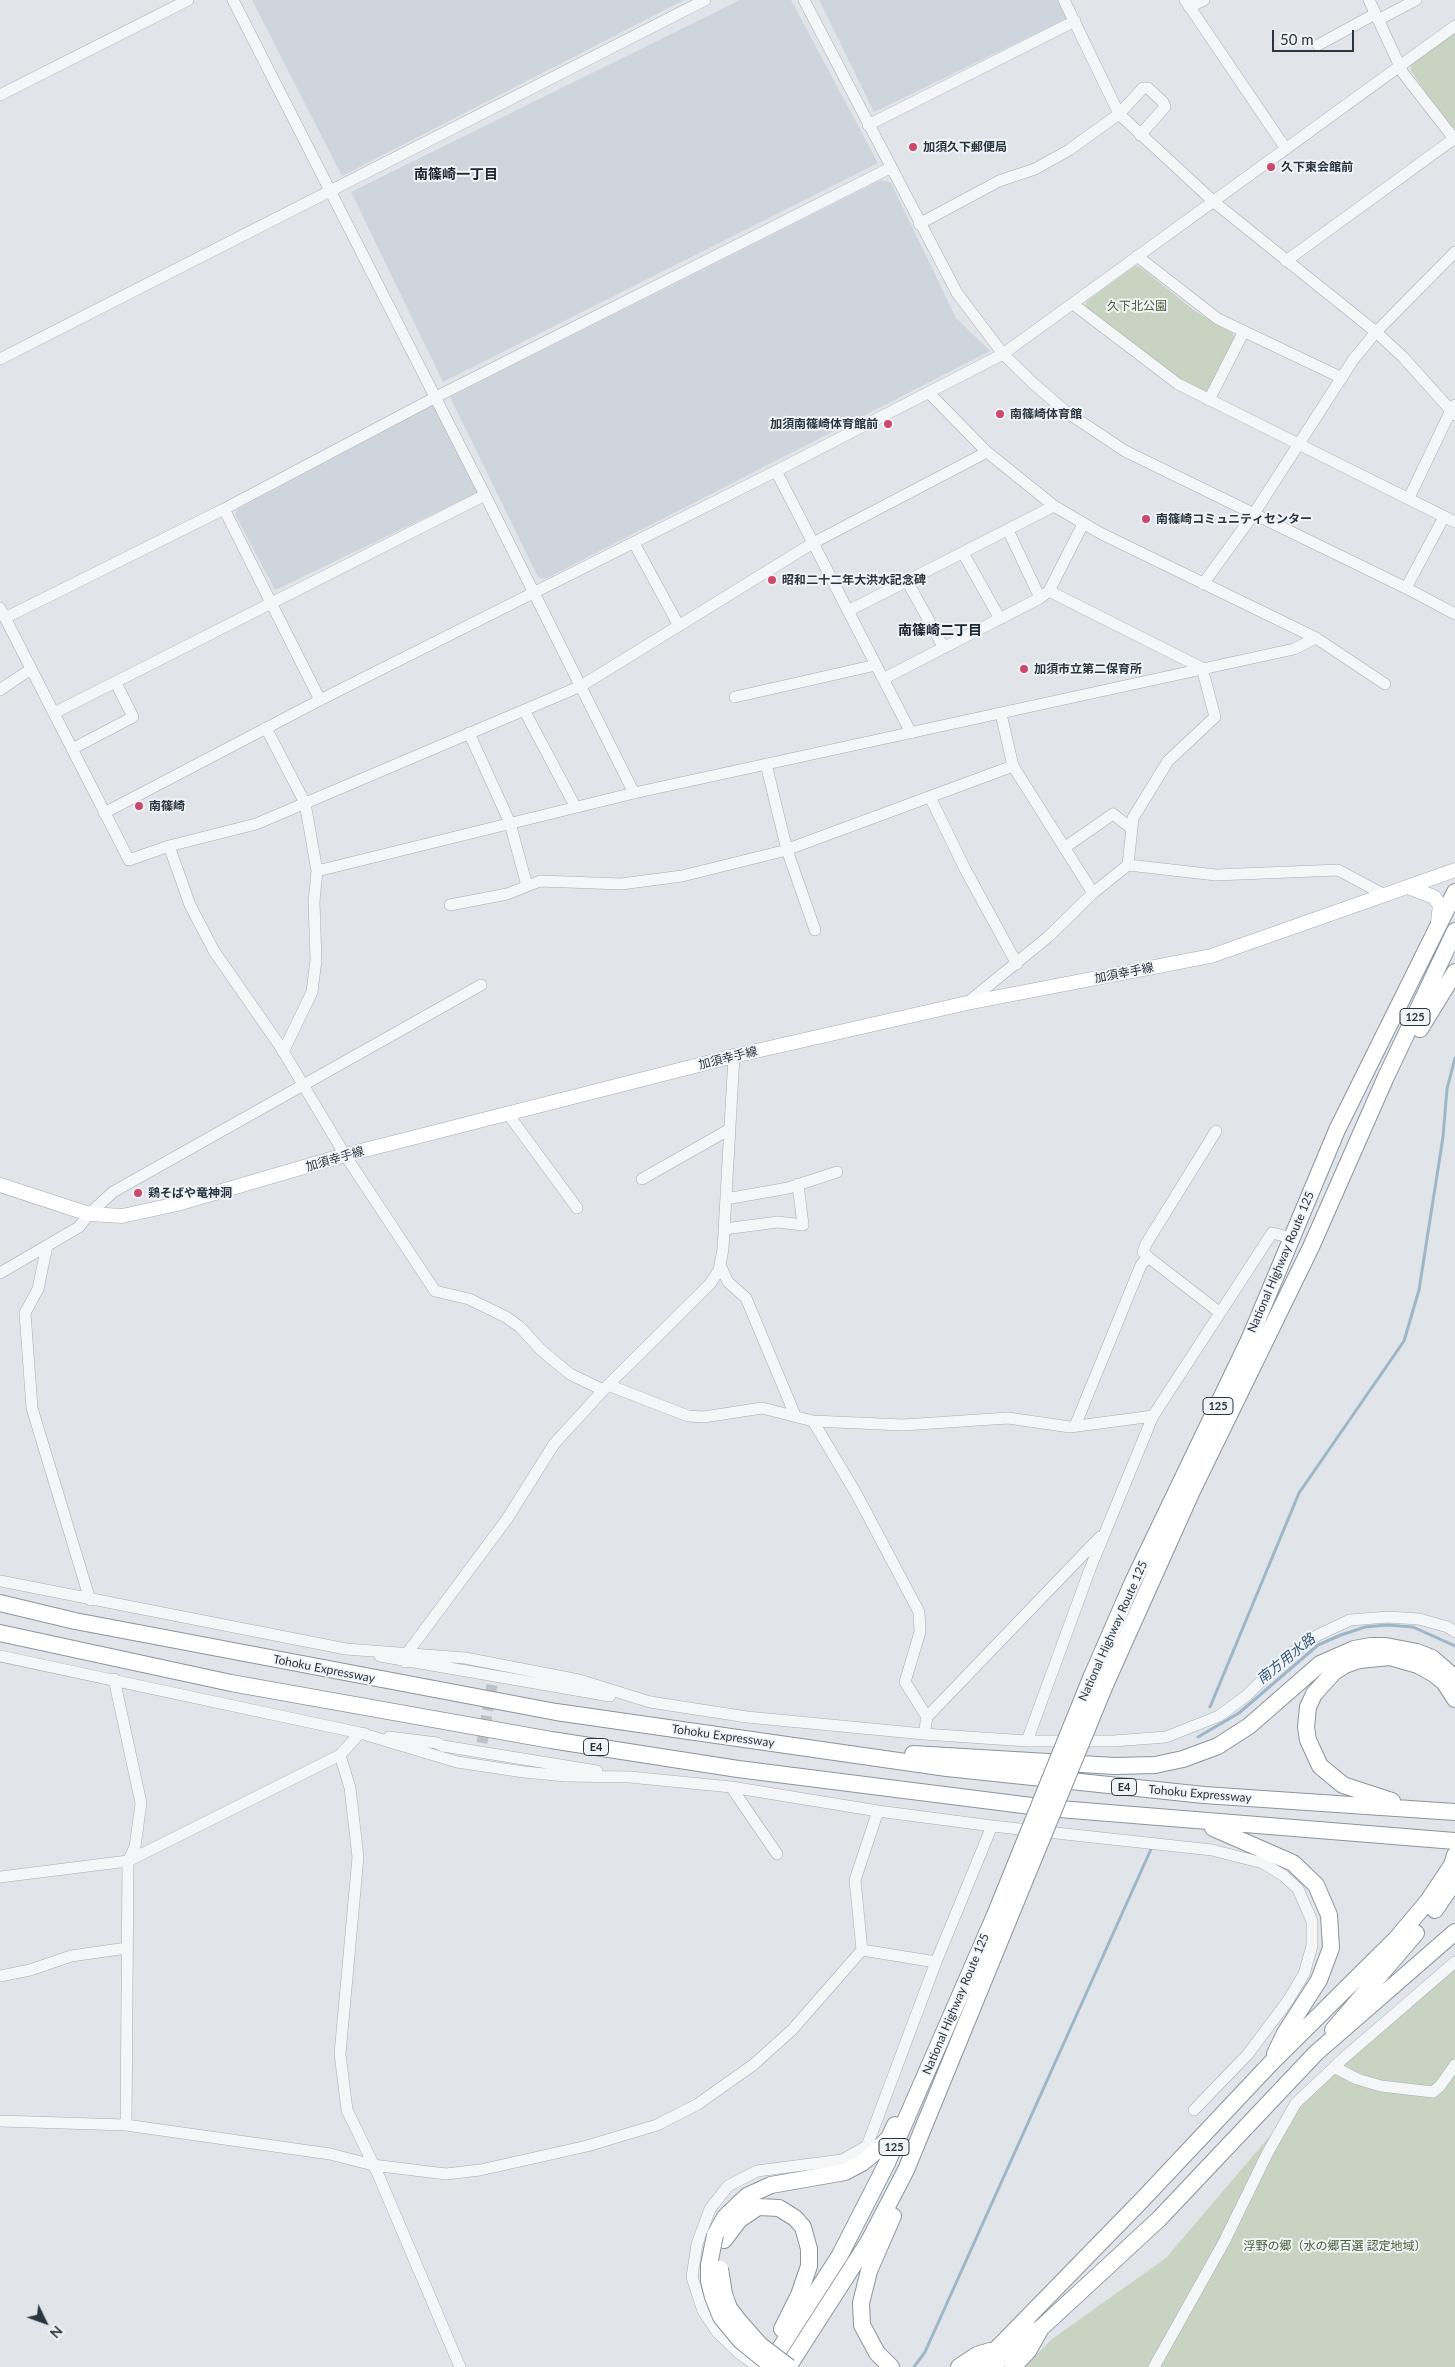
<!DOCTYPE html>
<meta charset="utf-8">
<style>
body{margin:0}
#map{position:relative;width:1455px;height:2367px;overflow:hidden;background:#e1e5ea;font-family:Lato,sans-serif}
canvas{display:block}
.north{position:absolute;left:20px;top:2297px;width:50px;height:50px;-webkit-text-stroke:4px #f1f4f7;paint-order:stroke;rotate:132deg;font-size:14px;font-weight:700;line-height:20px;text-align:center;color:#293541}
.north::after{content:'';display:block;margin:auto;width:18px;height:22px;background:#293541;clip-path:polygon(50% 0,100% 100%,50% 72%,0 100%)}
.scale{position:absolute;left:1272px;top:30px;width:82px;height:22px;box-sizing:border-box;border:2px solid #293541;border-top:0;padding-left:6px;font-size:15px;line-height:18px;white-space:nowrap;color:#293541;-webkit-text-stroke:4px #f1f4f7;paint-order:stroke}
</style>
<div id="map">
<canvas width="1455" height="2367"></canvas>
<div class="north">N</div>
<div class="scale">50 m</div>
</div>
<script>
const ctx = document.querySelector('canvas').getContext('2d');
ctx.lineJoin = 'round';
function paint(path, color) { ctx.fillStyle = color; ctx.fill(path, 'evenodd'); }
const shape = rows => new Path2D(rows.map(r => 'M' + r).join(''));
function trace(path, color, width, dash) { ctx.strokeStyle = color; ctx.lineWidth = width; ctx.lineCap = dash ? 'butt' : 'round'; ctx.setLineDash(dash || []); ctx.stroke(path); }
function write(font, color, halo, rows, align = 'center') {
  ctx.font = font + ' Lato,"Noto Sans JP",sans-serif'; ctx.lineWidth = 4; ctx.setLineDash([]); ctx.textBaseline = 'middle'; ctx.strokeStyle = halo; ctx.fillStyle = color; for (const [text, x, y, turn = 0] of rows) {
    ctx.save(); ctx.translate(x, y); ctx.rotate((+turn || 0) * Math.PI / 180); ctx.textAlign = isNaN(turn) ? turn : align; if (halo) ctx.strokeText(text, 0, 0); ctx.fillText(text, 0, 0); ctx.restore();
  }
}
const built = shape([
 [252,0,684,0,342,176],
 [740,0,791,0,878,163,443,382,351,192],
 [819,0,1058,0,1068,18,874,112],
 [881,180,891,183,956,318,990,351,545,579,538,577,450,397],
 [437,403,481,491,275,590,235,514,238,509]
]);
const green = shape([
 [1455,33,1455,128,1450,127,1411,71,1411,65],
 [1135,266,1140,267,1195,311,1233,334,1235,340,1211,389,1206,392,1186,383,1085,308,1086,302],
 [1455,1969,1455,2367,1025,2367,1052,2339,1166,2258,1304,2096]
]);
const stream = shape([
 [1210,1707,1299,1493,1404,1341,1419,1290,1443,1137,1447,1089,1455,1058],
 [1198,1737,1239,1713,1318,1645,1341,1635,1365,1627,1387,1625,1413,1627,1455,1646],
 [914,2367,925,2352,1152,1847]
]);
const minorTunnel = shape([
 [482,1743,492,1685]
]);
const minor = shape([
 [233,0,485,495,634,793],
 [804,0,957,293,1003,354,1034,384,1065,411,1125,451,1406,588,1455,614],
 [1064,0,1119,114,1214,202,1376,332,1403,357,1455,415],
 [1185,0,1286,149],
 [1369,0,1403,73,1455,140],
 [1189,7,1204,0],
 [1378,20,1416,0],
 [1318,45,1375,14],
 [0,95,188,0],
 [868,125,1075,21],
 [919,224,999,181,1035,169,1069,150,1119,114,1143,88,1148,88,1163,102,1165,107,1140,135],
 [1137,256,1218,319,1342,378],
 [1286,261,1455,138],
 [1073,304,1178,384,1455,522],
 [0,359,705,0],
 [1209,400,1243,333],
 [776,471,911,733],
 [1409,498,1451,410,1455,405],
 [224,509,320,700],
 [1008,530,1040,598],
 [634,543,679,626],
 [963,553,1000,619],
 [907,581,944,648],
 [1203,584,1253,515,1353,360,1376,332,1455,252],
 [1406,588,1444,517],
 [1049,591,1202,668,1215,717,1168,761,1133,818,1128,865],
 [0,608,129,860,169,846,256,824,581,686,813,543,987,452],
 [848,611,1054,506],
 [5,618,224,509,436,397,890,168],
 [1316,638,1385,684],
 [883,679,1040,598,1049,591,1083,524],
 [0,690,31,669],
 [735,697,876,665],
 [524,710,575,806],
 [54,713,485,495],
 [1001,714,1013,766,1093,893],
 [266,728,305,803,317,871,314,902,316,960,312,992,283,1052],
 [469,733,510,823,527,886],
 [72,749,133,717,116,683],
 [766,764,787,850,815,930],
 [930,797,965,869,1017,964],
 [104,813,320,700,776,471,1003,354,1455,26],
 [169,846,190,905,214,951,280,1046,345,1155,435,1291,469,1299,506,1317,520,1327,541,1350,570,1374,603,1390],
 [1064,848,1113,814,1132,829],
 [317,871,634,793,1294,649,1316,638,1100,533,1054,506,987,452,929,393],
 [450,905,507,894,540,881,621,884,682,876,783,851,1013,766],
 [967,1003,1048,937,1093,893,1128,865,1216,875,1338,870,1385,895],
 [508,1114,577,1208],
 [642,1179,730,1129],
 [726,1199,788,1188,837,1172],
 [724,1229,778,1222,803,1225,798,1184],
 [47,1246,38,1289,25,1313,32,1408,90,1600],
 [1148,1257,1143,1252,1146,1244,1216,1131],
 [720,1265,728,1282,746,1298,795,1415],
 [0,1273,79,1227,89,1214,113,1192,481,985],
 [608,1385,688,1416,704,1417,762,1408,813,1421,903,1425,1008,1418,1070,1427,1153,1416],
 [813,1421,857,1495,919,1612,920,1632,905,1682,927,1717],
 [1075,1426,1141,1265,1148,1257,1219,1312],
 [0,1581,346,1649,465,1658,579,1680,650,1702,747,1717,924,1734,1027,1741,1113,1741,1166,1737,1219,1716,1246,1696,1286,1657,1318,1635,1350,1620,1388,1617,1419,1619,1448,1627,1455,1632],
 [0,1656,360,1733,457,1762,524,1772,566,1776,630,1777,731,1787,878,1811,992,1826,936,1962,867,2146,842,2160,757,2171,728,2186,710,2209,697,2244,692,2277,703,2311,717,2332,739,2353,758,2367],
 [380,1656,610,1696],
 [405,1662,408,1652,507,1519,554,1444,608,1385,710,1284,719,1270,723,1249,734,1056],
 [114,1679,141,1803,135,1847,128,1861,126,2125],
 [924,1734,927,1717,1100,1537],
 [389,1737,437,1743,443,1746,597,1771],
 [1027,1741,1090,1569,1153,1416,1272,1233,1292,1238],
 [340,1755,350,1788,358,1857,340,2054,347,2110,377,2172,460,2367],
 [731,1787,777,1854],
 [992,1826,1212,1850,1263,1863,1284,1876,1298,1889,1312,1921,1312,1946,1304,1974,1287,2002,1248,2054,1194,2110],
 [0,1877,128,1861,340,1755,360,1733,366,1734],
 [862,1950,936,1962],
 [0,1976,30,1970,71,1956,127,1948],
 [1334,2067,1357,2079,1381,2086,1433,2092,1440,2086,1455,2065],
 [0,2121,126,2125,330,2154,373,2165,446,2174,480,2170,525,2160,587,2146,657,2125,698,2104,753,2065,792,2030,862,1950,855,1880,878,1811],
 [1154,2367,1224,2242,1268,2152,1296,2103,1346,2056,1455,1962]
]);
const major = shape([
 [1408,887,1434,897,1440,905,1438,922],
 [0,1185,89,1214,122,1216,177,1204,345,1155,734,1056,967,1003,1211,956,1455,870]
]);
const highway = shape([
 [1420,1029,1455,972],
 [0,1603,75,1621,556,1712,947,1768,1204,1795,1455,1812],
 [0,1633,231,1683,551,1740,738,1769,1047,1808,1455,1841],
 [1091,1678,1132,1584,1249,1340,1337,1130,1455,892],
 [1105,1685,1192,1491,1311,1247,1385,1079,1455,931],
 [913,1754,1115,1766,1155,1765,1183,1759,1218,1746,1249,1726,1320,1664,1354,1649,1371,1646,1386,1646,1417,1652,1432,1658,1455,1678],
 [1392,1801,1343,1785,1320,1766,1308,1740,1306,1727,1308,1707,1314,1694,1334,1672,1345,1665,1359,1660,1390,1657,1418,1665,1434,1674,1444,1682,1455,1699],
 [1213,1828,1293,1863,1316,1885,1329,1915,1331,1948,1319,1980,1285,2033,1275,2054],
 [1435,1910,1455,1881],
 [1333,2030,1416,1933],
 [715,2235,725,2217,747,2196,771,2185,845,2172,862,2163,874,2153,889,2138,895,2125],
 [724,2240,739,2220,758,2207,779,2208,795,2218,803,2227,809,2249,809,2266,799,2295,782,2329],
 [768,2367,840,2255,887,2163,995,1915],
 [788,2367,869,2241,906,2170,1008,1921],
 [891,2367,877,2353,862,2325,861,2303,869,2271,893,2216],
 [959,2367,977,2355,990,2351],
 [979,2367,1141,2201,1271,2063,1396,1939,1428,1901,1452,1865,1455,1855],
 [993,2367,1020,2339,1041,2328,1159,2219,1316,2053,1455,1932],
 [1013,2367,1028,2351,1041,2328]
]);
const highwayBridge = shape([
 [995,1915,1091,1678],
 [1008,1921,1105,1685],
 [715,2235,709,2265,709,2281,713,2297,721,2317,740,2340,773,2367],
 [720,2269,724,2294,729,2308,738,2320,760,2345,789,2367]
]);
const markers = [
 [913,147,5,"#cd486b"],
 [1271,167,5,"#cd486b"],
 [1000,414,5,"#cd486b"],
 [888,424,5,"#cd486b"],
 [1146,519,5,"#cd486b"],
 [772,580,5,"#cd486b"],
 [1024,669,5,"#cd486b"],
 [139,806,5,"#cd486b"],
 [138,1193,5,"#cd486b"]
];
const shields = [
 [1415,1017,30],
 [1218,1406,30],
 [596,1747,25],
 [1124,1787,25],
 [894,2147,30]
];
const shieldNames = [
 ["125",1415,1017],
 ["125",1218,1406],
 ["E4",596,1747],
 ["E4",1124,1787],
 ["125",894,2147]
];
const poiNames = [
 ["加須久下郵便局",923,147],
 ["久下東会館前",1281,167],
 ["南篠崎体育館",1010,414],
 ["加須南篠崎体育館前",878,424,"right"],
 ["南篠崎コミュニティセンター",1156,519],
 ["昭和二十二年大洪水記念碑",782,580],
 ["加須市立第二保育所",1034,669],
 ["南篠崎",149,806],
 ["鶏そばや竜神洞",148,1193]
];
const parkNames = [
 ["久下北公園",1137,306],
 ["浮野の郷（水の郷百選 認定地域）",1335,2246]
];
const streetNames = [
 ["加須幸手線",1124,973,-11],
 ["加須幸手線",728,1058,-14],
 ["加須幸手線",335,1159,-16],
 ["National Highway Route 125",1281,1262,-67],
 ["National Highway Route 125",1113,1631,-66],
 ["Tohoku Expressway",324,1669,11],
 ["Tohoku Expressway",723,1736,8],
 ["Tohoku Expressway",1200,1794,5],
 ["National Highway Route 125",956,2004,-67]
];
const neighbourhoodNames = [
 ["南篠崎一丁目",456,174],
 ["南篠崎二丁目",940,630]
];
const waterNames = [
 ["南方用水路",1286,1659,-39]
];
paint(built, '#cfd5dc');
paint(green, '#c9d3c2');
trace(stream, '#9db7c9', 3);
trace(minorTunnel, '#bcc2c8', 11, [11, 5.5]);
trace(minor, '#a6adb4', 12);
trace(major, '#a0abb5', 15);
trace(highway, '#8995a0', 18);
trace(minor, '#f4f6f8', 11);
trace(major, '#fff', 14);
trace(highway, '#fff', 16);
trace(highwayBridge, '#8995a0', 18, []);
trace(highwayBridge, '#fff', 16);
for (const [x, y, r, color] of markers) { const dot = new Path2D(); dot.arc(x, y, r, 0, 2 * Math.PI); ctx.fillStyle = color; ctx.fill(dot); trace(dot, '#f1f4f7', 2); }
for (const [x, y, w] of shields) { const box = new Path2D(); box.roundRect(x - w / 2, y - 8.5, w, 17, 4); ctx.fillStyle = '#f1f4f7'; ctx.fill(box); trace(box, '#293541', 1); }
write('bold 11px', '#293541', null, shieldNames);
write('bold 12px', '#293541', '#f1f4f7', poiNames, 'left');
write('12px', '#425d37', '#f1f4f7', parkNames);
write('12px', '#293541', '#f1f4f7', streetNames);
write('bold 14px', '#1c2632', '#f1f4f7', neighbourhoodNames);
write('italic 14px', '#345875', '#f1f4f7', waterNames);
</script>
